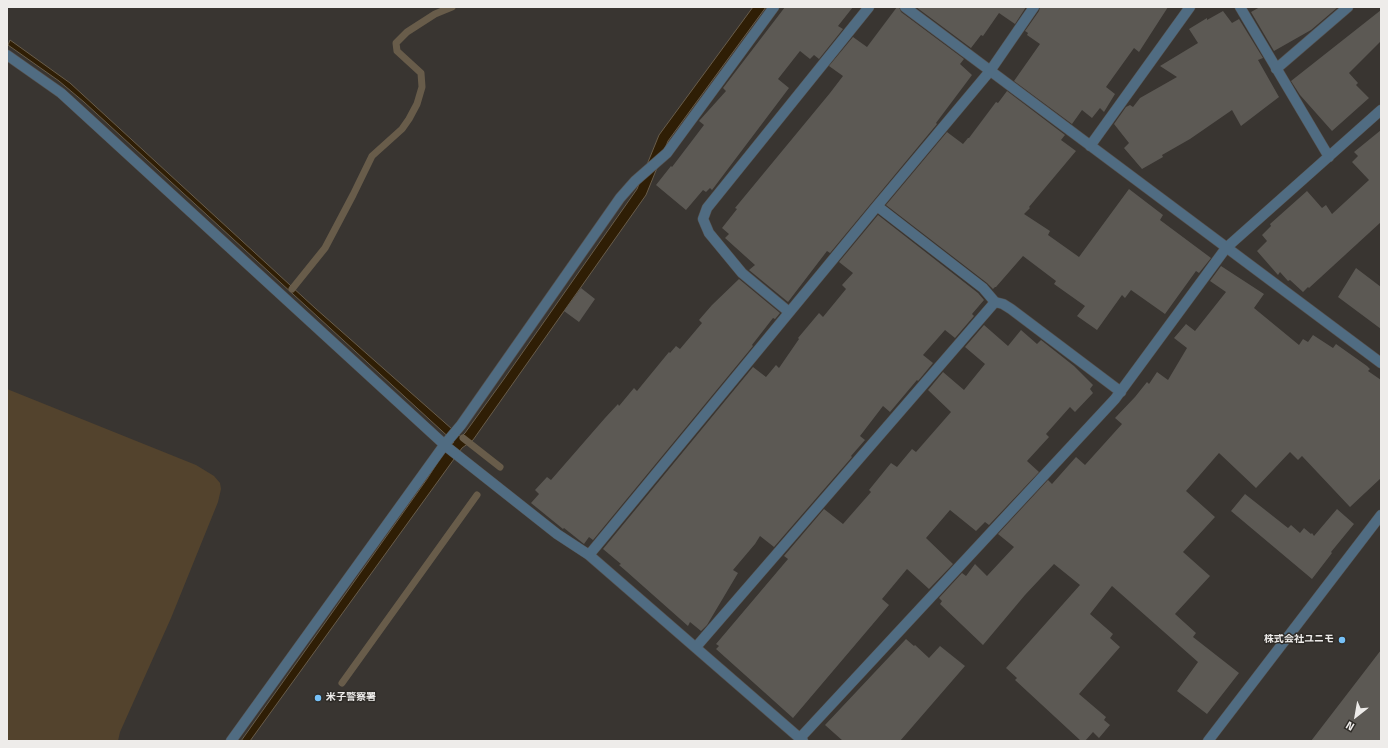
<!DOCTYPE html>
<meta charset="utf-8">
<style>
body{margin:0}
#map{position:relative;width:1388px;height:748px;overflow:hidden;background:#393531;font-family:"Titillium Web",sans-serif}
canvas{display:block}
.frame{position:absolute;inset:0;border:8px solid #eeecea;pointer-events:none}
.north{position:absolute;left:1336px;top:696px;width:40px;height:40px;-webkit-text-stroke:3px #2e2b27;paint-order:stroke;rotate:211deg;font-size:11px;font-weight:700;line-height:16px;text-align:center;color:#eeecea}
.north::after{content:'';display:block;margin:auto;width:14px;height:18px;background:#eeecea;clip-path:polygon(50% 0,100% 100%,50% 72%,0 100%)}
</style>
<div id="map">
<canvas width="1388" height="748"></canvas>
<div class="frame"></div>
<div class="north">N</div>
</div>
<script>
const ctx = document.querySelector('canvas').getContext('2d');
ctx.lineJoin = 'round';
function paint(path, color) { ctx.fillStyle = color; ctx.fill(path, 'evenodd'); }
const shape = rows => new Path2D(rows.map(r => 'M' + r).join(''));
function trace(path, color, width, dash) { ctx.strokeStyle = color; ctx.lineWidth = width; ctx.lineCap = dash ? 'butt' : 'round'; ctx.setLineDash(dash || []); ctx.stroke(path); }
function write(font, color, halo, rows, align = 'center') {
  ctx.font = font + ' "Titillium Web","Noto Sans JP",sans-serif'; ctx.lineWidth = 3; ctx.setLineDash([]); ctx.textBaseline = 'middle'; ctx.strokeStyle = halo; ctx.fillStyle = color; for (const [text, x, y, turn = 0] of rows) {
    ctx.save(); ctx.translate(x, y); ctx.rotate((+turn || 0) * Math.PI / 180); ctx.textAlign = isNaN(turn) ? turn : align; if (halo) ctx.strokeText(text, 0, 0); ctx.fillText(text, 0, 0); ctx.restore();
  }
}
const green = shape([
 [7,389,196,465,214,476,220,483,221,489,218,502,171,618,120,732,118,741,7,741]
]);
const water = shape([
 [753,7,766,7,668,141,646,195,473,440,462,448,250,741,241,741,427,479,443,454,454,442,84,102,59,81,8,45,10,40,70,83,315,308,461,437,465,433,504,379,637,189,659,135,753,7]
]);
const stream = shape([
 [292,289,325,248,353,195,372,156,402,129,409,119,417,104,422,87,421,73,397,51,396,43,407,32,435,14,452,7],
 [463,438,500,467],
 [342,683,477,495]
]);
const building = shape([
 [785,7,853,7,838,26,843,29,819,59,814,55,810,59,800,51,778,79,789,88,712,190,710,188,706,192,703,190,686,210,656,185,671,166,672,167,704,125,699,121,726,91,723,88],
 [897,7,899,7,901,12,964,59,960,64,972,75,936,123,937,124,830,253,827,251,788,302,749,270,755,265,725,238,729,234,722,228,737,209,735,208,830,93,843,76,829,66,853,37,867,47],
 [916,7,1026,7,1015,24,999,13,983,36,981,35,971,48],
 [1040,7,1168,7,1139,52,1134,48,1106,87,1115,94,1104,112,1100,108,1092,118,1082,110,1072,124,1014,81,1040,44,1027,35,1028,33,1025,31,1039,11],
 [1260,7,1338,7,1311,30,1274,51,1251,12],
 [1381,10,1381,41,1349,73,1358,83,1356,85,1369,98,1332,131,1300,95,1291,81],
 [1223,11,1232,23,1239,19,1263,58,1258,60,1279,97,1241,126,1232,110,1190,139,1162,155,1163,157,1142,169,1124,148,1129,143,1114,124,1126,107,1130,105,1133,107,1140,98,1177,77,1160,66,1198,43,1189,29,1207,18,1207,20],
 [1007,91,1065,135,1061,140,1076,151,1029,207,1030,208,1024,214,1050,231,1048,235,1079,257,1129,189,1163,215,1160,220,1211,258,1199,273,1196,271,1165,314,1131,290,1125,298,1122,295,1097,330,1077,316,1085,306,1054,284,1056,281,1023,256,996,287,995,287,993,289,987,283,886,205,947,132,963,144,968,138,969,138,996,102,998,103],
 [1381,130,1381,222,1309,288,1308,287,1303,292,1290,280,1288,281,1280,272,1278,275,1257,251,1267,241,1262,235,1271,226,1270,224,1307,191,1322,208,1326,205,1332,214,1369,180,1352,162,1358,156,1354,152],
 [878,215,978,293,984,300,972,314,974,316,955,338,945,330,923,355,933,363,918,381,917,380,890,412,883,406,860,436,865,440,851,456,852,457,774,547,760,536,755,544,733,570,738,573,707,625,701,631,690,622,688,626,626,571,619,565,621,564,603,549,753,367,766,377,776,365,779,368,799,339,798,338,819,313,823,317,846,289,842,285,853,273,839,262],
 [1221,266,1264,294,1254,308,1299,345,1303,339,1308,342,1313,335,1333,348,1336,344,1367,366,1370,369,1368,371,1381,380,1381,478,1350,507,1302,456,1298,460,1290,452,1256,488,1219,453,1186,491,1215,517,1183,552,1210,576,1175,614,1196,633,1193,637,1239,673,1207,714,1177,691,1198,662,1112,586,1090,614,1113,634,1110,638,1120,647,1079,694,1106,717,1104,720,1110,725,1099,738,1093,732,1085,741,1081,741,1015,680,1017,678,1006,668,1080,585,1054,564,1025,595,983,645,940,604,942,601,939,598,962,573,966,576,975,564,987,576,1014,547,998,534,1048,480,1052,484,1076,457,1085,465,1122,424,1115,418,1135,397,1147,382,1149,384,1157,372,1168,380,1187,348,1174,338,1186,324,1195,331,1226,292,1210,281],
 [1356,268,1381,287,1381,329,1338,297],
 [739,279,780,313,775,319,773,318,752,345,753,346,593,540,589,537,584,544,564,528,563,529,531,503,539,494,535,490,547,477,551,480,605,418,618,404,619,406,634,388,637,391,669,352,670,353,676,346,680,349,702,323,699,320,712,305],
 [581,288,595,299,579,322,564,311],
 [984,325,1008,346,1021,330,1037,344,1041,340,1074,366,1093,385,1090,389,1093,393,1075,412,1070,407,1046,434,1049,437,1027,461,1039,472,989,525,985,522,976,531,950,510,926,538,953,564,929,589,907,569,882,599,889,605,793,718,716,649,719,646,716,644,788,559,784,556,824,509,843,524,871,492,869,490,891,463,897,467,912,449,916,452,951,412,928,390,943,372,964,390,985,364,965,347],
 [1245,494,1288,528,1291,525,1300,533,1304,528,1311,534,1312,533,1314,536,1337,509,1354,524,1331,552,1332,553,1312,579,1231,511],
 [906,639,914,646,915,645,929,658,940,646,965,666,900,741,843,741,825,725],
 [1381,650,1381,741,1311,741]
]);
const minor = shape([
 [905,7,1381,363],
 [1240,7,1329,157],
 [7,55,61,93,447,447,557,534,589,555,803,741],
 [1276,69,1348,7],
 [1090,146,1190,7],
 [877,206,983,288,995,302],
 [789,312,742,273,709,233,703,219,707,208,869,7],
 [589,555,877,206,990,71,1034,7],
 [696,647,995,302,1003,304,1011,309,1121,392],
 [800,738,1115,399,1226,248,1381,110],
 [231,741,445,444,461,425,620,198,635,181,667,153,774,7],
 [1208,741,1381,515]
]);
const markers = [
 [1342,640,4,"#76c0f7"],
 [318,698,4,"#76c0f7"]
];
const poiNames = [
 ["株式会社ユニモ",1334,640],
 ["米子警察署",326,698,"left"]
];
paint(green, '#53432d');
paint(water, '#2f1e05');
trace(water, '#685c4a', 1);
trace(stream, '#685c4a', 7);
paint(building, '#5c5954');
trace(minor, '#56524f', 11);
trace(minor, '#506c82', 10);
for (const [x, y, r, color] of markers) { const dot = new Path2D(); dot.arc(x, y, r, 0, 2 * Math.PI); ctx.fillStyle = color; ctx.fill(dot); trace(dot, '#2e2b27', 1.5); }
write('bold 10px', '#eeecea', '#2e2b27', poiNames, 'right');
</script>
